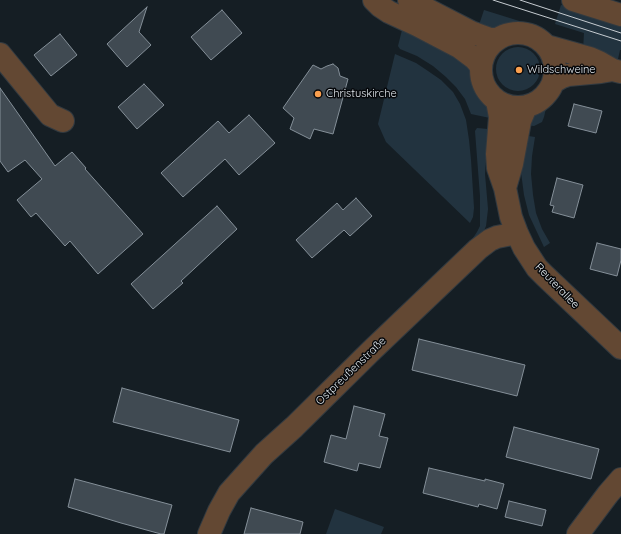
<!DOCTYPE html>
<meta charset="utf-8">
<style>
body{margin:0}
canvas{display:block;background:#151e24}
</style>
<canvas width="621" height="534"></canvas>
<script>
const ctx = document.querySelector('canvas').getContext('2d');
ctx.lineJoin = 'round';
function paint(path, color) { ctx.fillStyle = color; ctx.fill(path, 'evenodd'); }
const shape = rows => new Path2D(rows.map(r => 'M' + r).join(''));
function trace(path, color, width, dash) { ctx.strokeStyle = color; ctx.lineWidth = width; ctx.lineCap = dash ? 'butt' : 'round'; ctx.setLineDash(dash || []); ctx.stroke(path); }
function write(font, color, halo, rows, align = 'center') {
  ctx.font = font + ' Quicksand,sans-serif'; ctx.lineWidth = 3; ctx.setLineDash([]); ctx.textBaseline = 'middle'; ctx.strokeStyle = halo; ctx.fillStyle = color; for (const [text, x, y, turn = 0] of rows) {
    ctx.save(); ctx.translate(x, y); ctx.rotate((+turn || 0) * Math.PI / 180); ctx.textAlign = isNaN(turn) ? turn : align; if (halo) ctx.strokeText(text, 0, 0); ctx.fillText(text, 0, 0); ctx.restore();
  }
}
const green = shape([
 [561,5,621,24,621,50,620,50,618,59,614,60,583,51,584,33,555,24],
 [484,10,545,29,545,33,538,29,530,26,521,24,512,25,498,29,491,29,479,25],
 [403,26,467,62,476,86,486,100,490,118,471,114,465,99,456,87,446,77,433,66,417,56,400,49,398,46],
 '496 69a22 22 0 1 1 44 0a22 22 0 1 1-44 0Z',
 [395,54,416,63,428,71,441,80,453,92,460,104,466,120,469,140,471,160,474,208,473,217,470,223,386,142,378,124],
 [547,104,544,117,542,122,534,126,525,125,533,114],
 [477,128,488,129,485,174,488,209,486,226,483,233,476,240,473,238,477,232,480,226,480,196,475,131],
 [522,135,535,137,532,156,531,174,533,195,536,213,542,229,550,243,544,247,529,215,524,195,521,172],
 [335,509,384,527,381,534,326,534]
]);
const building = shape([
 [147,7,139,32,151,45,127,67,107,44,147,7],
 [222,10,242,33,211,60,191,37,222,10],
 [60,34,77,55,51,76,34,55,60,34],
 [333,64,338,68,340,76,348,79,333,134,314,129,310,139,290,129,294,118,283,108,313,65,321,69,327,66,333,64],
 [144,84,164,105,137,129,118,107,144,84],
 [0,88,55,166,72,152,86,168,85,169,143,234,98,274,70,241,65,246,36,213,31,217,17,200,42,179,25,160,8,172,0,161,0,88],
 [574,104,602,111,596,133,568,126,574,104],
 [249,115,275,143,239,175,225,159,183,197,161,173,218,121,229,133,249,115],
 [557,178,583,185,574,218,552,212,554,206,550,205,557,178],
 [356,198,372,216,350,236,344,230,312,258,296,240,337,203,343,210,356,198],
 [217,206,237,229,181,281,183,283,153,309,131,284,217,206],
 [597,243,621,249,621,260,617,276,590,269,597,243],
 [419,339,525,365,517,396,412,370,419,339],
 [122,388,239,420,230,452,113,422,122,388],
 [354,406,385,414,379,436,388,438,380,468,359,463,357,471,324,462,331,435,346,439,354,406],
 [514,427,599,449,591,479,506,457,514,427],
 [429,468,485,481,485,479,504,484,497,509,479,504,478,507,423,493,429,468],
 [75,479,172,505,164,534,161,534,121,523,68,507,75,479],
 [509,501,546,510,542,526,505,517,509,501],
 [251,508,303,522,300,534,244,534,251,508]
]);
const minor = shape([
 [374,0,380,6,389,12,417,25,459,47,475,59,481,66],
 [409,0,471,32,490,39,498,39],
 [573,0,621,15],
 '481 70a37 37 0 1 1 74 0a37 37 0 1 1-74 0Z',
 [547,46,590,58,599,62,613,70,621,72],
 [0,54,50,115,63,121],
 [555,81,562,77,568,75,601,72,613,70],
 [497,101,500,117,497,154,498,168,505,188,511,217,517,233,524,248,537,268,545,276,621,348],
 [505,188,512,164,520,121,526,107],
 [209,534,219,511,229,493,264,454,294,427,371,351,478,249,490,240,497,237,517,233],
 [578,534,608,494,621,479]
]);
const tram = shape([
 [493,0,621,41],
 [520,0,621,33]
]);
const markers = [
 [519,70,4,"#fa9f4e"],
 [318,94,4,"#fa9f4e"]
];
const poiNames = [
 ["Wildschweine",527,70],
 ["Christuskirche",326,94]
];
const streetNames = [
 ["Reuterallee",557,286,46],
 ["Ostpreußenstraße",351,371,-44]
];
paint(green, '#22333f');
paint(building, '#404a52');
trace(building, '#848f98', 1);
trace(minor, '#323a40', 24);
trace(minor, '#634833', 22);
trace(tram, '#c6ccd1', 1);
for (const [x, y, r, color] of markers) { const dot = new Path2D(); dot.arc(x, y, r, 0, 2 * Math.PI); ctx.fillStyle = color; ctx.fill(dot); trace(dot, '#05070a', 1.5); }
write('11px', '#e2e8ed', '#05070a', poiNames, 'left');
write('11px', '#e2e8ed', '#05070a', streetNames);
</script>
